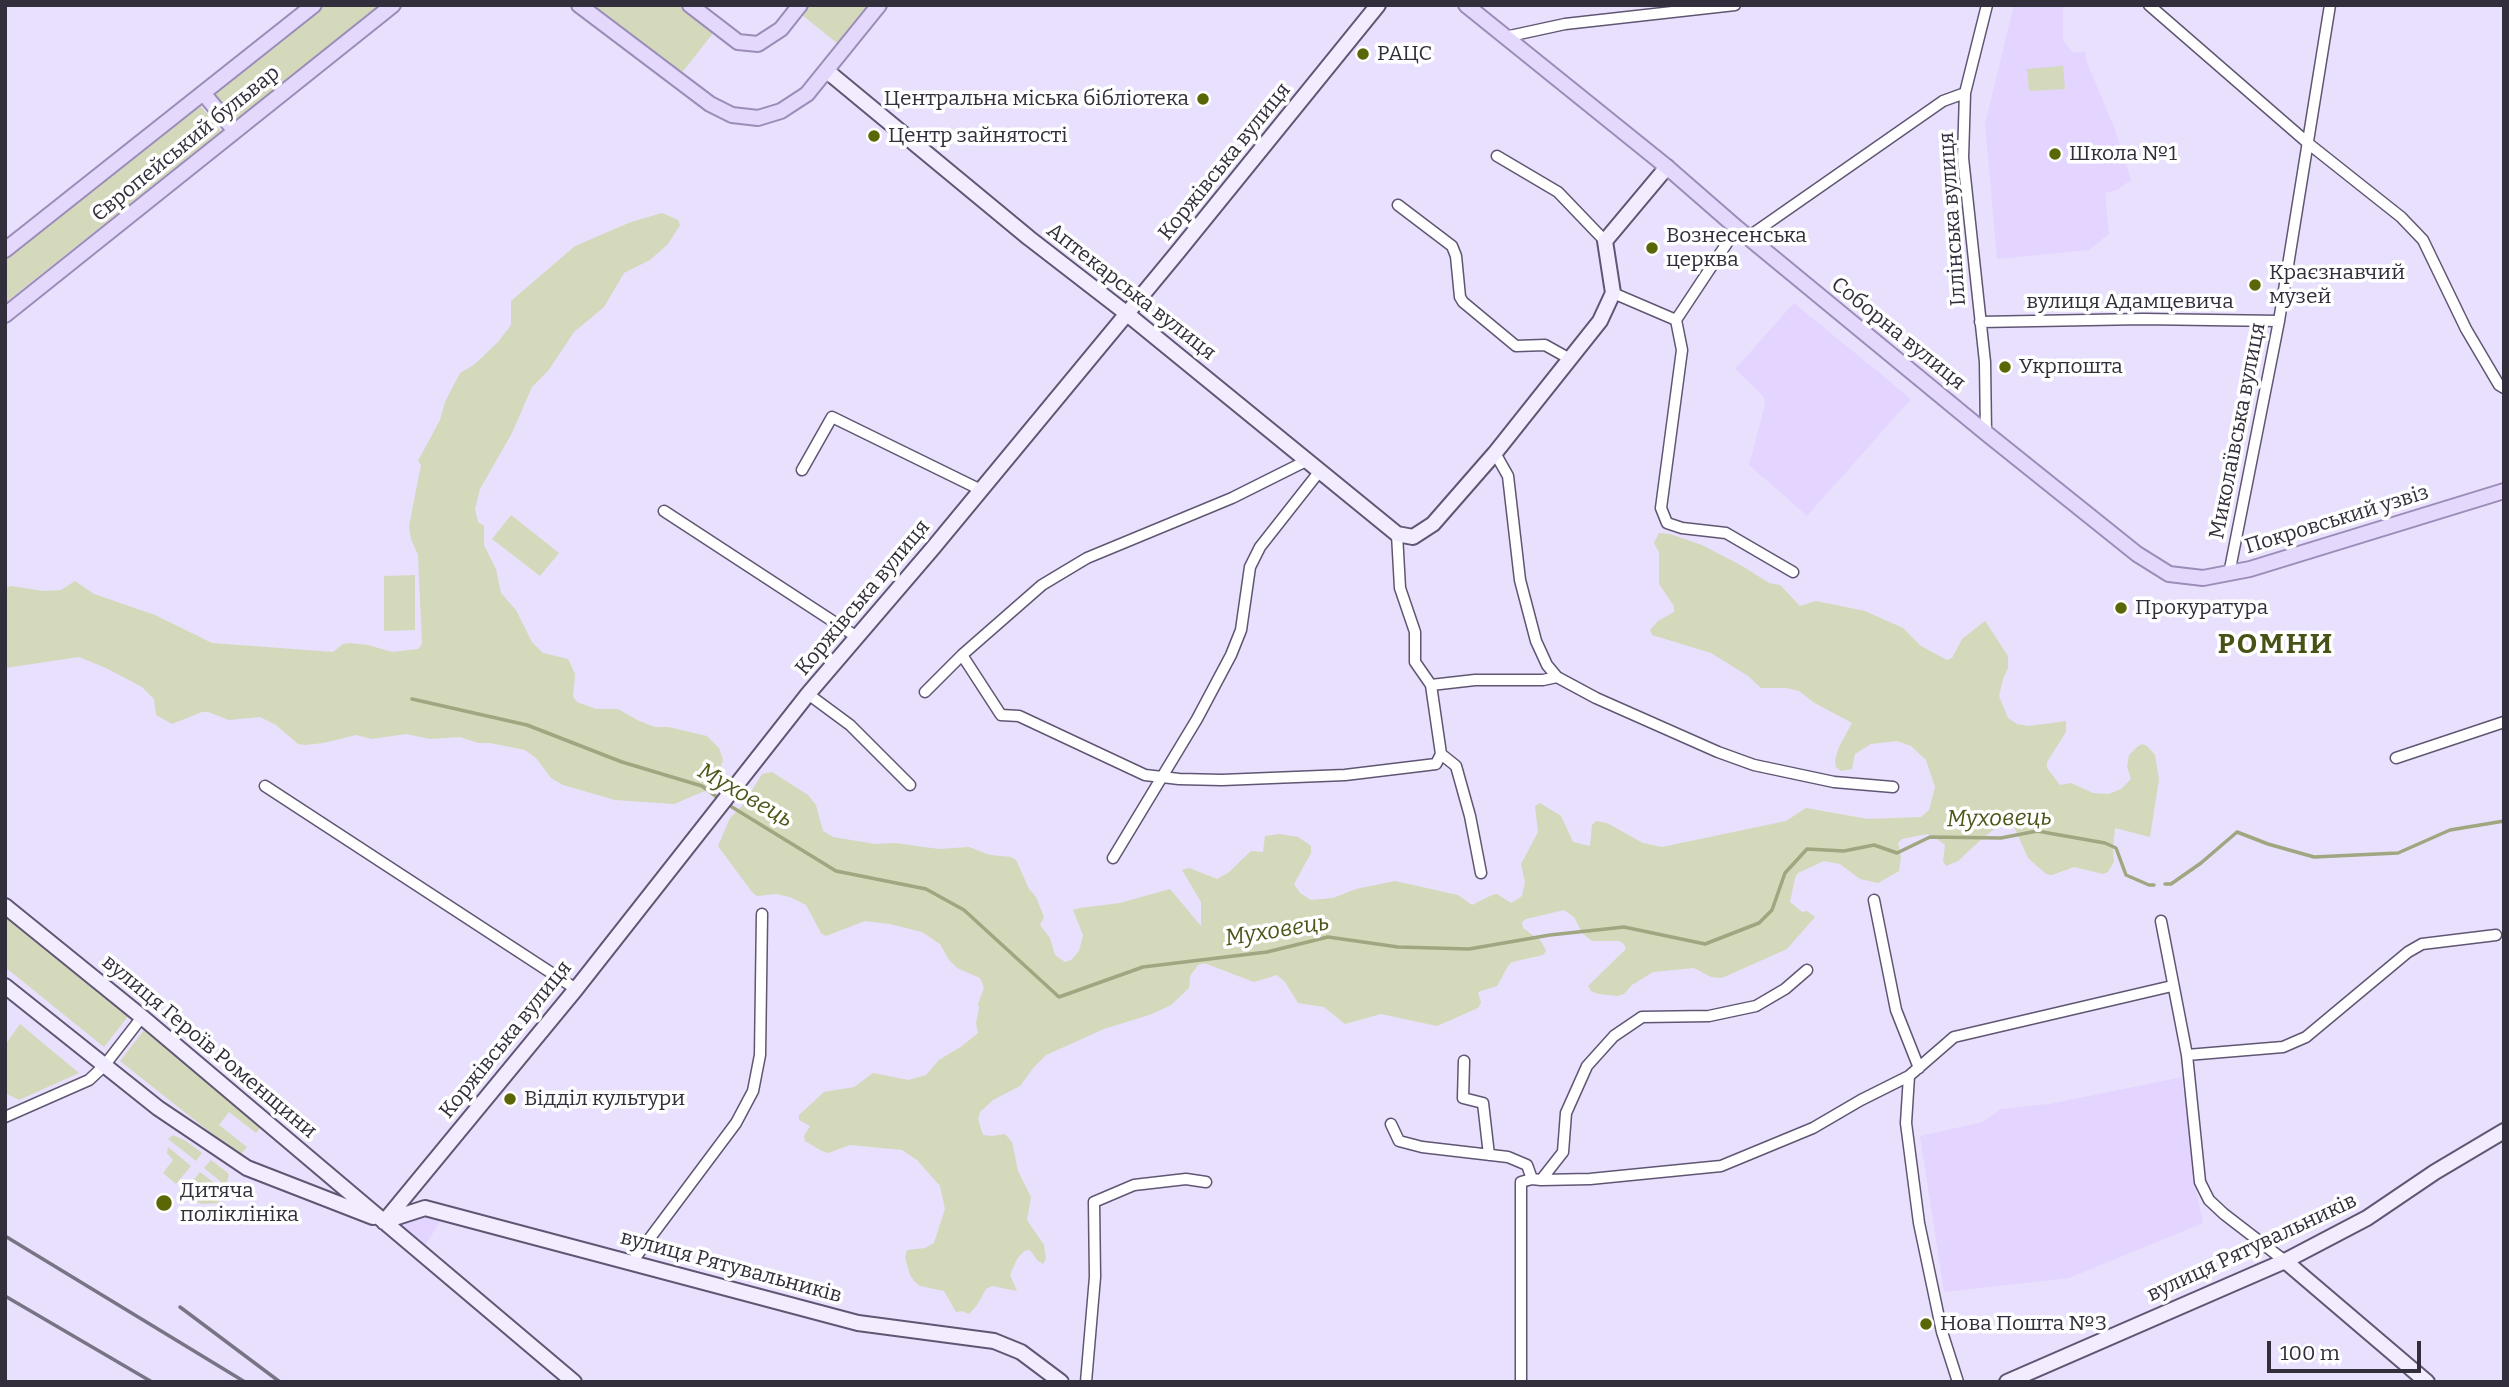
<!DOCTYPE html>
<meta charset="utf-8">
<style>
body{margin:0}
#map{position:relative;width:2509px;height:1387px;overflow:hidden;background:#e8e0fc;font-family:Bitter,serif}
canvas{display:block}
.frame{position:absolute;inset:0;border:7px solid #322e3b;pointer-events:none}
.scale{position:absolute;left:2267px;top:1341px;width:154px;height:32px;box-sizing:border-box;border:4px solid #322e3b;border-top:0;padding-left:9px;font-size:21px;line-height:24px;white-space:nowrap;color:#322e3b;-webkit-text-stroke:5px #fff;paint-order:stroke}
</style>
<div id="map">
<canvas width="2509" height="1387"></canvas>
<div class="frame"></div>
<div class="scale">100 m</div>
</div>
<script>
const ctx = document.querySelector('canvas').getContext('2d');
ctx.lineJoin = 'round';
function paint(path, color) { ctx.fillStyle = color; ctx.fill(path, 'evenodd'); }
const shape = rows => new Path2D(rows.map(r => 'M' + r).join(''));
function trace(path, color, width, dash) { ctx.strokeStyle = color; ctx.lineWidth = width; ctx.lineCap = dash ? 'butt' : 'round'; ctx.setLineDash(dash || []); ctx.stroke(path); }
function write(font, color, halo, rows, align = 'center') {
  ctx.font = font + ' Bitter,serif'; ctx.lineWidth = 7; ctx.setLineDash([]); ctx.textBaseline = 'middle'; ctx.strokeStyle = halo; ctx.fillStyle = color; for (const [text, x, y, turn = 0] of rows) {
    ctx.save(); ctx.translate(x, y); ctx.rotate((+turn || 0) * Math.PI / 180); ctx.textAlign = isNaN(turn) ? turn : align; if (halo) ctx.strokeText(text, 0, 0); ctx.fillText(text, 0, 0); ctx.restore();
  }
}
const built = shape([
 [2014,5,2063,5,2063,40,2073,53,2085,51,2087,63,2114,127,2131,180,2117,190,2105,193,2109,234,2089,250,1997,259,1985,124],
 [1794,303,1911,399,1807,516,1749,465,1765,405,1764,397,1735,369],
 [2183,1077,2196,1189,2203,1223,2069,1278,1944,1292,1920,1136,1983,1122,2001,1109,2049,1104],
 [423,1212,441,1215,438,1225,423,1249,390,1224]
]);
const green = shape([
 [323,5,381,5,235,121,212,94],
 [592,5,681,5,714,32,680,75],
 [809,5,875,5,842,47,802,15],
 [2063,66,2065,89,2029,91,2027,69],
 [199,104,221,131,5,303,5,260],
 [662,213,678,220,680,225,668,244,650,260,624,273,604,307,574,332,548,371,532,387,512,433,480,489,475,509,478,522,484,526,484,545,496,569,501,593,516,610,532,642,543,653,568,659,575,674,573,697,577,702,596,709,618,709,639,721,655,727,668,727,707,736,719,748,723,760,717,778,705,791,674,804,615,800,563,785,551,778,536,758,525,750,490,743,478,743,460,737,430,739,406,734,372,739,356,735,323,743,305,745,298,744,276,725,260,717,229,720,208,712,202,712,172,724,156,715,154,699,142,687,106,668,79,657,5,668,5,588,12,586,43,591,61,590,75,581,94,594,155,615,212,643,333,652,343,644,349,643,368,645,392,652,418,649,422,644,418,555,411,539,409,526,421,465,418,461,440,420,445,402,460,373,475,364,498,342,511,325,511,301,575,246,631,222],
 [511,515,559,553,540,576,492,539],
 [1659,533,1670,534,1702,545,1744,567,1769,583,1780,585,1800,606,1816,601,1865,611,1903,628,1921,646,1947,660,1952,658,1962,639,1985,621,2008,656,2008,668,2003,679,1999,696,2008,718,2017,724,2029,726,2066,721,2066,732,2047,762,2047,768,2060,785,2071,783,2093,793,2109,794,2121,789,2131,779,2127,767,2129,755,2137,747,2142,744,2147,746,2155,755,2159,779,2150,837,2115,828,2113,849,2114,862,2108,872,2103,874,2074,867,2052,875,2046,874,2028,858,2010,818,1985,836,1958,861,1946,866,1943,861,1945,845,1933,836,1927,834,1902,839,1898,843,1901,857,1899,871,1878,883,1860,879,1840,864,1824,861,1798,873,1795,878,1790,902,1802,912,1807,911,1815,917,1787,949,1722,978,1711,977,1694,968,1653,972,1632,985,1624,994,1617,996,1598,994,1591,991,1588,986,1626,949,1624,944,1619,941,1592,941,1582,933,1574,917,1564,910,1526,919,1522,922,1523,928,1541,941,1546,951,1543,955,1512,962,1508,966,1497,986,1478,992,1481,1003,1478,1008,1437,1026,1381,1014,1345,1024,1324,1007,1298,1003,1285,982,1277,975,1254,982,1204,963,1198,965,1190,976,1189,988,1171,1005,1152,1014,1104,1029,1046,1055,1034,1067,1020,1086,993,1100,980,1112,978,1119,983,1135,992,1136,1005,1134,1012,1142,1018,1171,1031,1197,1027,1220,1044,1245,1046,1259,1043,1264,1037,1260,1030,1250,1024,1251,1017,1259,1010,1275,1017,1291,992,1286,986,1289,977,1305,969,1314,962,1311,956,1312,944,1291,920,1286,915,1282,910,1275,905,1258,907,1250,925,1248,934,1243,945,1209,940,1186,917,1160,902,1150,850,1145,828,1153,822,1151,805,1141,804,1136,810,1126,799,1120,799,1115,824,1092,854,1087,873,1073,908,1080,926,1075,939,1060,962,1046,978,1033,976,1023,979,1009,978,1004,984,988,980,978,957,968,949,960,940,944,922,932,890,924,865,921,826,936,821,933,806,905,790,897,776,894,757,896,752,892,718,846,730,818,743,805,762,774,772,772,808,795,816,805,823,831,833,837,875,844,895,843,939,849,969,847,990,855,1011,857,1016,860,1029,889,1036,897,1044,917,1040,925,1050,938,1055,955,1065,962,1071,960,1079,951,1083,935,1073,910,1080,908,1120,903,1170,889,1201,926,1201,902,1182,870,1189,868,1217,879,1228,873,1251,851,1263,852,1265,836,1279,834,1298,837,1311,846,1311,853,1294,884,1300,893,1311,900,1333,898,1356,889,1395,881,1458,895,1472,905,1492,895,1497,894,1511,903,1522,896,1525,882,1521,864,1538,832,1535,806,1540,803,1561,816,1573,842,1590,846,1592,825,1596,821,1607,823,1643,843,1662,847,1786,821,1806,808,1868,819,1921,817,1929,810,1935,787,1926,760,1911,746,1897,741,1871,744,1855,754,1852,769,1841,771,1836,767,1835,760,1839,747,1852,723,1813,702,1799,691,1786,688,1761,688,1748,676,1711,653,1652,635,1650,630,1658,621,1674,612,1674,606,1659,584,1659,552,1654,543],
 [415,575,415,630,384,631,384,576],
 [5,916,129,1015,104,1047,5,967],
 [20,1024,79,1073,19,1100,5,1093,5,1045],
 [144,1030,263,1124,256,1133,229,1112,219,1125,247,1147,240,1156,120,1061],
 [173,1135,186,1141,202,1153,196,1161,168,1139],
 [168,1147,191,1166,176,1184,163,1173,173,1160,167,1153],
 [211,1160,229,1174,226,1186,204,1168],
 [200,1172,225,1191,218,1203,200,1204,185,1191]
]);
const stream = shape([
 [412,699,527,725,622,762,702,786,721,800],
 [727,804,836,871,926,889,964,910,1059,997,1143,967,1267,952,1328,937,1398,947,1469,949,1550,935,1624,927,1705,944,1759,923,1772,910,1785,873,1807,849,1844,851,1874,845,1897,853,1930,837,2001,838,2037,831,2105,843,2116,848,2126,875,2149,885,2154,885],
 [2165,884,2171,884,2201,863,2237,832,2268,844,2314,857,2398,853,2450,830,2504,821]
]);
const street = shape([
 [2149,5,2309,144,2401,217,2423,240,2466,329,2499,385,2504,388],
 [1505,37,1565,24,1735,5],
 [1497,156,1558,192,1605,241],
 [1398,205,1452,246,1456,256,1460,297,1463,302,1516,346,1545,345,1570,359],
 [1737,228,1676,320,1682,350,1661,508,1667,523,1682,528,1726,533,1793,572],
 [1748,237,1943,101,1965,93],
 [1613,293,1676,320],
 [1980,322,2143,319,2279,321],
 [1986,433,1985,362,1963,158,1965,93,1987,5],
 [1495,453,1508,476,1520,580,1536,641,1547,665,1557,677,1596,698,1718,752,1754,765,1834,782,1893,787],
 [802,470,832,417,981,490],
 [664,511,857,637],
 [1397,534,1400,588,1415,632,1415,662,1431,685],
 [2229,574,2279,321,2330,5],
 [962,655,1001,715,1019,716,1145,775,1179,779,1222,780,1345,775,1436,764,1441,754],
 [925,692,962,655,1042,585,1087,558,1232,498,1306,461],
 [808,694,850,725,910,785],
 [2396,758,2504,722],
 [265,786,576,989],
 [1113,858,1197,719,1231,655,1241,630,1250,567,1260,547,1319,472],
 [1481,873,1470,816,1456,766,1441,754,1431,685,1475,680,1543,680,1557,677],
 [1874,900,1896,1010,1919,1068],
 [2161,921,2187,1055,2200,1182,2209,1200,2224,1214,2285,1261],
 [2187,1055,2283,1047,2306,1037,2408,952,2422,944,2496,935],
 [1464,1061,1463,1098,1483,1103,1489,1155],
 [5,1117,89,1080,104,1066,142,1017],
 [1391,1124,1399,1141,1422,1147,1508,1157,1527,1165,1532,1179,1541,1180,1563,1152,1566,1113,1587,1066,1614,1036,1642,1017,1709,1016,1756,1006,1785,989,1807,970],
 [1541,1180,1590,1179,1721,1166,1813,1128,1861,1100,1909,1076],
 [632,1262,736,1123,753,1091,760,1055,762,914],
 [1086,1382,1095,1277,1094,1202,1134,1185,1186,1179,1206,1182],
 [1521,1382,1521,1182,1532,1179],
 [1958,1382,1942,1332,1919,1223,1906,1123,1909,1076,1954,1037,2172,986]
]);
const secondary = shape([
 [827,71,1029,238,1126,313,1397,534,1413,537,1433,524,1495,453,1600,321,1613,293,1605,241,1667,167],
 [5,906,142,1017,574,1382],
 [5,986,158,1108,247,1168,373,1217],
 [385,1221,425,1208,858,1323,994,1341,1021,1352,1061,1382],
 [384,1222,576,989,808,694,933,548,1177,253,1378,5],
 [2285,1261,2427,1382],
 [2007,1382,2285,1261,2367,1218,2435,1172,2504,1131]
]);
const primary = shape([
 [579,5,710,104,732,115,758,118,781,111,807,94,879,5],
 [690,5,738,42,758,44,781,29,800,5],
 [1466,5,1667,167,1737,228,1986,433,2137,554,2169,574,2203,578,2250,569,2504,491],
 [203,93,235,131],
 [5,250,314,5],
 [5,315,393,5]
]);
const rail = shape([
 [5,1236,245,1382],
 [5,1296,152,1382],
 [180,1307,280,1382]
]);
const markers = [
 [1363,54,7,"#5b6607"],
 [1203,99,7,"#5b6607"],
 [874,136,7,"#5b6607"],
 [2055,154,7,"#5b6607"],
 [1652,248,7,"#5b6607"],
 [2255,285,7,"#5b6607"],
 [2005,367,7,"#5b6607"],
 [2121,608,7,"#5b6607"],
 [510,1099,7,"#5b6607"],
 [164,1203,9,"#5b6607"],
 [1926,1324,7,"#5b6607"]
];
const poiNames = [
 ["РАЦС",1377,54],
 ["Центральна міська бібліотека",1189,99,"right"],
 ["Центр зайнятості",888,136],
 ["Школа №1",2069,154],
 ["Вознесенська",1666,236],
 ["церква",1666,260],
 ["Краєзнавчий",2269,273],
 ["музей",2269,297],
 ["Укрпошта",2019,367],
 ["Прокуратура",2135,608],
 ["Відділ культури",524,1099],
 ["Дитяча",180,1191],
 ["поліклініка",180,1215],
 ["Нова Пошта №3",1940,1324]
];
const streetNames = [
 ["Європейський бульвар",186,144,-39],
 ["Коржівська вулиця",1225,162,-51],
 ["Іллінська вулиця",1953,219,-94],
 ["Аптекарська вулиця",1131,292,38],
 ["вулиця Адамцевича",2130,302],
 ["Соборна вулиця",1898,334,39],
 ["Миколаївська вулиця",2238,431,-79],
 ["Покровський узвіз",2337,520,-17],
 ["Коржівська вулиця",863,598,-50],
 ["Коржівська вулиця",506,1040,-51],
 ["вулиця Героїв Роменщини",209,1047,40],
 ["вулиця Рятувальників",2252,1248,-25],
 ["вулиця Рятувальників",731,1267,15]
];
const waterNames = [
 ["Муховець",745,796,30],
 ["Муховець",1999,819,-1],
 ["Муховець",1277,931,-9]
];
const districtNames = [
 ["РОМНИ",2276,645]
];
paint(built, '#e3d5ff');
paint(green, '#d3d9ba');
trace(stream, '#9fa680', 3.5);
trace(street, '#605674', 13);
trace(secondary, '#605674', 18);
trace(primary, '#9b8cb8', 18);
trace(street, '#fff', 10);
trace(secondary, '#f2ecfe', 14);
trace(primary, '#e5d8fd', 14);
trace(rail, '#787385', 3.5);
for (const [x, y, r, color] of markers) { const dot = new Path2D(); dot.arc(x, y, r, 0, 2 * Math.PI); ctx.fillStyle = color; ctx.fill(dot); trace(dot, '#fff', 2.5); }
write('21px', '#322e3b', '#fff', poiNames, 'left');
write('21px', '#322e3b', '#fff', streetNames);
write('italic 23px', '#4d5619', '#fff', waterNames);
ctx.letterSpacing = '2px';
write('bold 28px', '#495117', '#fff', districtNames);
ctx.letterSpacing = '0px';
</script>
